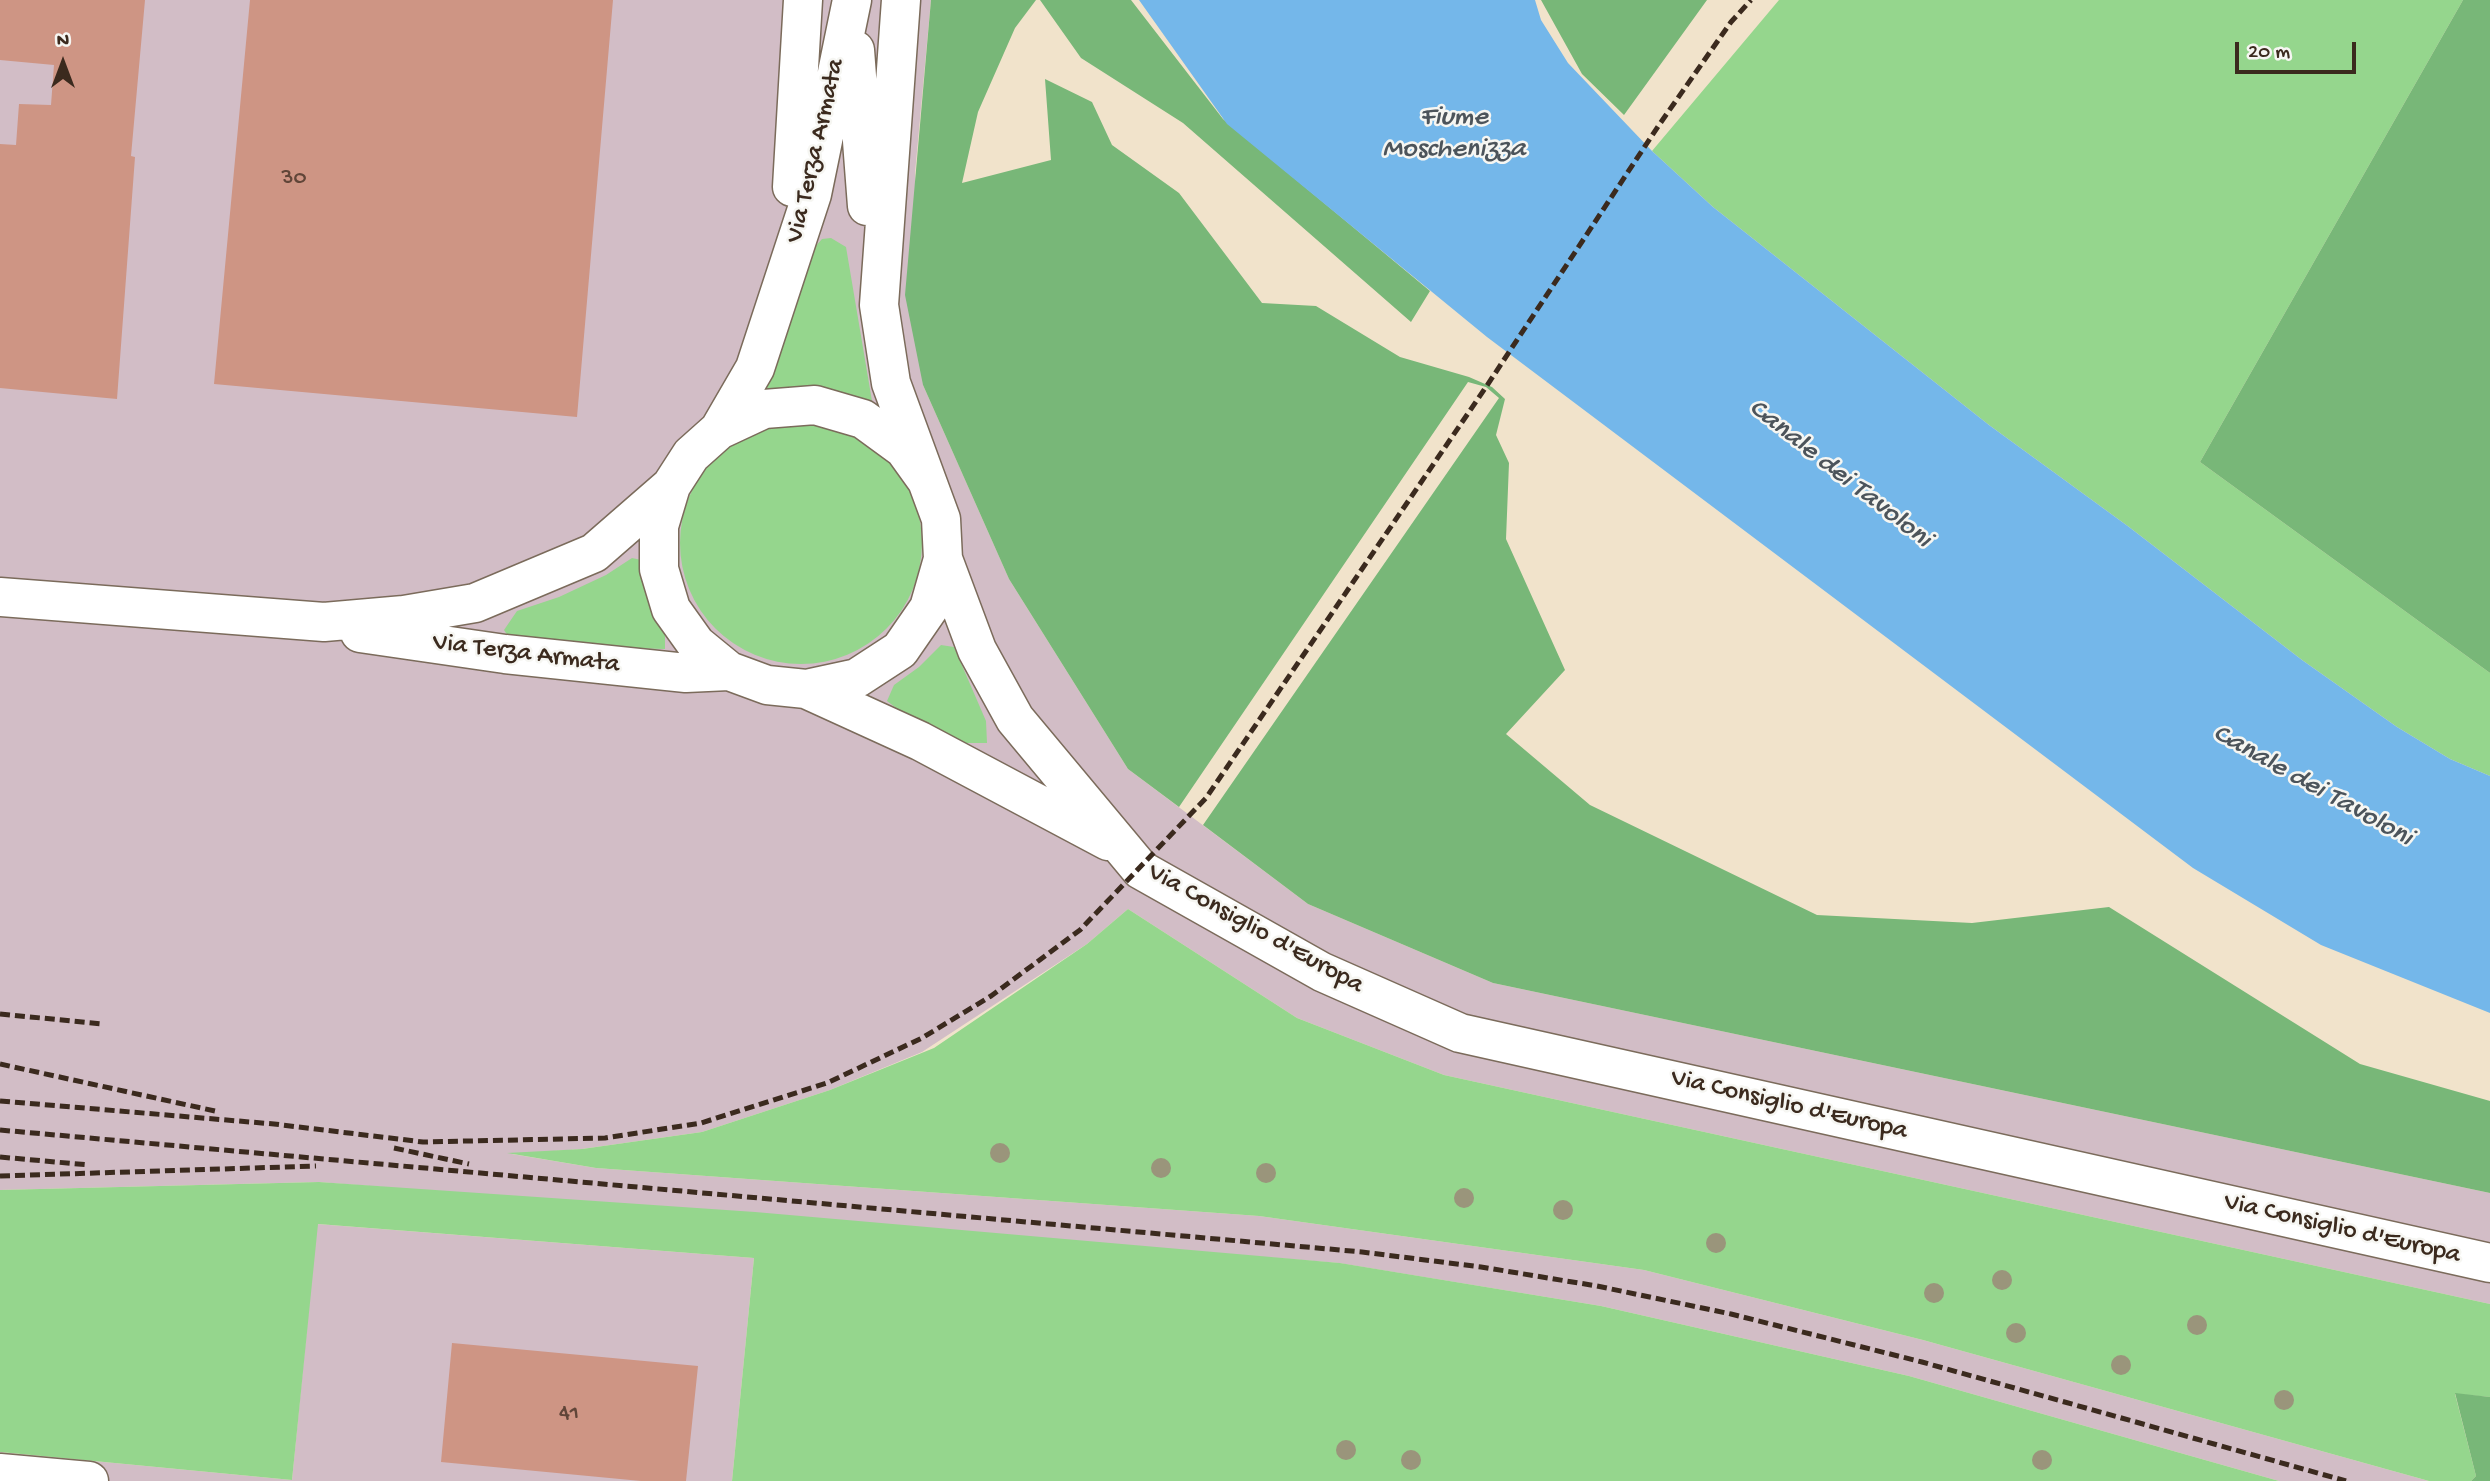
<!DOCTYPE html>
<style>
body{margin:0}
#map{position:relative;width:2490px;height:1481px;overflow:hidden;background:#f1e3cb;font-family:"Gochi Hand",sans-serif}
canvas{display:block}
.north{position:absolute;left:28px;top:28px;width:70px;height:70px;-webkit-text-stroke:5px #f6f6f2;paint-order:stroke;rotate:0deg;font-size:19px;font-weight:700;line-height:28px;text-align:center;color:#3b2a1e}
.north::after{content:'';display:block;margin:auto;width:24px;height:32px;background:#3b2a1e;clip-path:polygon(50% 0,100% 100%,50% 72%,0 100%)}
.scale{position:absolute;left:2235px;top:42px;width:121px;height:32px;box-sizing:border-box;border:4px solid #3b2a1e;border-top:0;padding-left:9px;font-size:21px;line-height:24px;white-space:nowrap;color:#3b2a1e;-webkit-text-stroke:5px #f6f6f2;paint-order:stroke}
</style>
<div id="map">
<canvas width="2490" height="1481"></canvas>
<div class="north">N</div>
<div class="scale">20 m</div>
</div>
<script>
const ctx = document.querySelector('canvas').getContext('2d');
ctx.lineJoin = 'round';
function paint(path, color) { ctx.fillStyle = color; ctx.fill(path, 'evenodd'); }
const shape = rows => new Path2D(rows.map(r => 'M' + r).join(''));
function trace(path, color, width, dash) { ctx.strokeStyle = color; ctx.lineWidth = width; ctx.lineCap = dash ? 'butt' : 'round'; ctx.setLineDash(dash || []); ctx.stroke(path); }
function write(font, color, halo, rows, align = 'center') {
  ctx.font = font + ' "Gochi Hand",sans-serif'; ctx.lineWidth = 5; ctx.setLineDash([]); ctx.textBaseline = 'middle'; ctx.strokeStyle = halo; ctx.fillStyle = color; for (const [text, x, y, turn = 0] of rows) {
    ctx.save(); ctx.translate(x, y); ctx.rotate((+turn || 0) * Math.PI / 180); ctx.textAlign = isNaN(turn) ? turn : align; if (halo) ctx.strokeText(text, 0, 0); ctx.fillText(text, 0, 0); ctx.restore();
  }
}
const industrial = shape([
 [0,0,931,0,915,173,923,385,1009,579,1128,769,1308,904,1493,983,2490,1193,2490,1304,1444,1075,1297,1018,1128,909,1087,944,922,1052,830,1090,702,1132,582,1149,512,1154,596,1168,1259,1216,1644,1270,1923,1340,2429,1481,2279,1481,1909,1376,1601,1306,1339,1263,319,1182,0,1190],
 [317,1224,754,1258,732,1481,0,1481,0,1452,292,1480]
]);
const green = shape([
 [1779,0,2463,0,2200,462,2490,673,2490,776,2450,759,2397,727,2302,660,2129,527,1989,425,1713,207,1652,151],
 [831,238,846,247,873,407,762,398,813,249,822,239],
 '680 543a121 121 0 1 1 242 0a121 121 0 1 1-242 0Z',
 [632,558,646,561,665,633,665,649,514,645,504,630,517,611,559,597,606,575],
 [941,645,954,647,986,721,987,743,966,743,908,717,887,701,894,685,919,667],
 [1128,909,1297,1018,1444,1075,2490,1304,2490,1397,2455,1394,2476,1476,2471,1481,2429,1481,1923,1340,1644,1270,1259,1216,596,1168,507,1153,582,1149,702,1132,830,1090,934,1048,1087,944],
 [319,1182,755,1212,1340,1263,1601,1306,1909,1376,2279,1481,732,1481,754,1258,318,1224,292,1480,0,1452,0,1190]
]);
const forest = shape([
 [931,0,1036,0,1015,28,978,112,962,183,1051,160,1045,79,1092,102,1112,145,1179,193,1262,303,1316,306,1400,357,1469,377,1492,387,1505,399,1496,435,1509,463,1506,539,1565,670,1506,734,1590,805,1817,915,1972,923,2109,907,2360,1064,2490,1101,2490,1193,1493,983,1308,904,1203,825,1499,398,1486,387,1468,382,1179,807,1128,769,1009,579,923,385,905,295],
 [1040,0,1131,0,1223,119,1430,291,1411,322,1183,123,1081,58],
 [1541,0,1707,0,1624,115,1582,74],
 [2463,0,2490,0,2490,673,2200,462],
 [2455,1393,2490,1397,2490,1481,2471,1481,2476,1476]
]);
const water = shape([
 [1139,0,1535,0,1541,20,1568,63,1652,151,1713,207,1989,425,2129,527,2302,660,2397,727,2450,759,2490,776,2490,1013,2321,945,2193,868,1487,337,1227,124]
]);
const building = shape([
 [0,0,145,0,131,156,135,157,117,399,0,388,0,144,16,145,19,104,51,105,54,65,0,60],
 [250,0,613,0,577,417,214,384],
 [452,1343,698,1366,686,1481,641,1481,441,1462]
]);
const street = shape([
 [901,0,879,305,891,383,927,481,941,519,943,559,929,608,900,650,857,678,806,689,767,685,729,671,696,644,671,609,659,569,659,526,671,486,691,455,719,430,764,409,815,405,863,419,904,449,927,481],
 [855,50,867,206],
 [792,187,803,0],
 [719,430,755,368,812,194,852,0],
 [943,559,977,650,1015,719,1141,870,1322,972,1460,1033,2490,1263],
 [0,597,324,622,404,615,475,603,594,553,671,486],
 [360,633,505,654,686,673,729,671],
 [806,689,920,741,1108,841],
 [0,1473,89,1481]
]);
const rail = shape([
 [0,1014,103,1024],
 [0,1064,215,1111],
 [0,1101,274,1124,423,1142,605,1138,701,1123,827,1083,922,1038,991,996,1080,930,1206,798,1486,387,1659,125,1731,22,1751,0],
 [0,1130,1362,1252,1481,1267,1597,1286,1731,1314,1922,1362,2346,1481],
 [394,1148,469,1164],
 [0,1157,89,1165],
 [0,1176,316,1166]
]);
const trees = [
 [1000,1153],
 [1161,1168],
 [1266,1173],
 [1464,1198],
 [1563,1210],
 [1716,1243],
 [2002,1280],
 [1934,1293],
 [2197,1325],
 [2016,1333],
 [2121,1365],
 [2284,1400],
 [1346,1450],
 [1411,1460],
 [2042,1460]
];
const numberNames = [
 ["30",294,179],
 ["41",569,1414]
];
const streetNames = [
 ["Via Terza Armata",817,151,-77],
 ["Via Terza Armata",526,655,7],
 ["Via Consiglio d'Europa",1255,930,29],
 ["Via Consiglio d'Europa",1789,1106,13],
 ["Via Consiglio d'Europa",2342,1230,13]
];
const waterNames = [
 ["Fiume",1454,119],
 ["Moschenizza",1454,151],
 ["Canale dei Tavoloni",1839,475,38],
 ["Canale dei Tavoloni",2312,787,29]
];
paint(industrial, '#d2bdc6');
paint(green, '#95d68d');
paint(forest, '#78b778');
paint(water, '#74b7ea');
paint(building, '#ce9584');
trace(street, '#7b6b5b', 41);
trace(street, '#fff', 38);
trace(rail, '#3b2a1e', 5, [10, 5]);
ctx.fillStyle = '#9a957b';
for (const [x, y] of trees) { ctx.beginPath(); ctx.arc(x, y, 10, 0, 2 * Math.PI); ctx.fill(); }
write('23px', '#604538', null, numberNames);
write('26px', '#3b2a1e', '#f6f6f2', streetNames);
write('italic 28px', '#4c545b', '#f6f6f2', waterNames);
</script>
